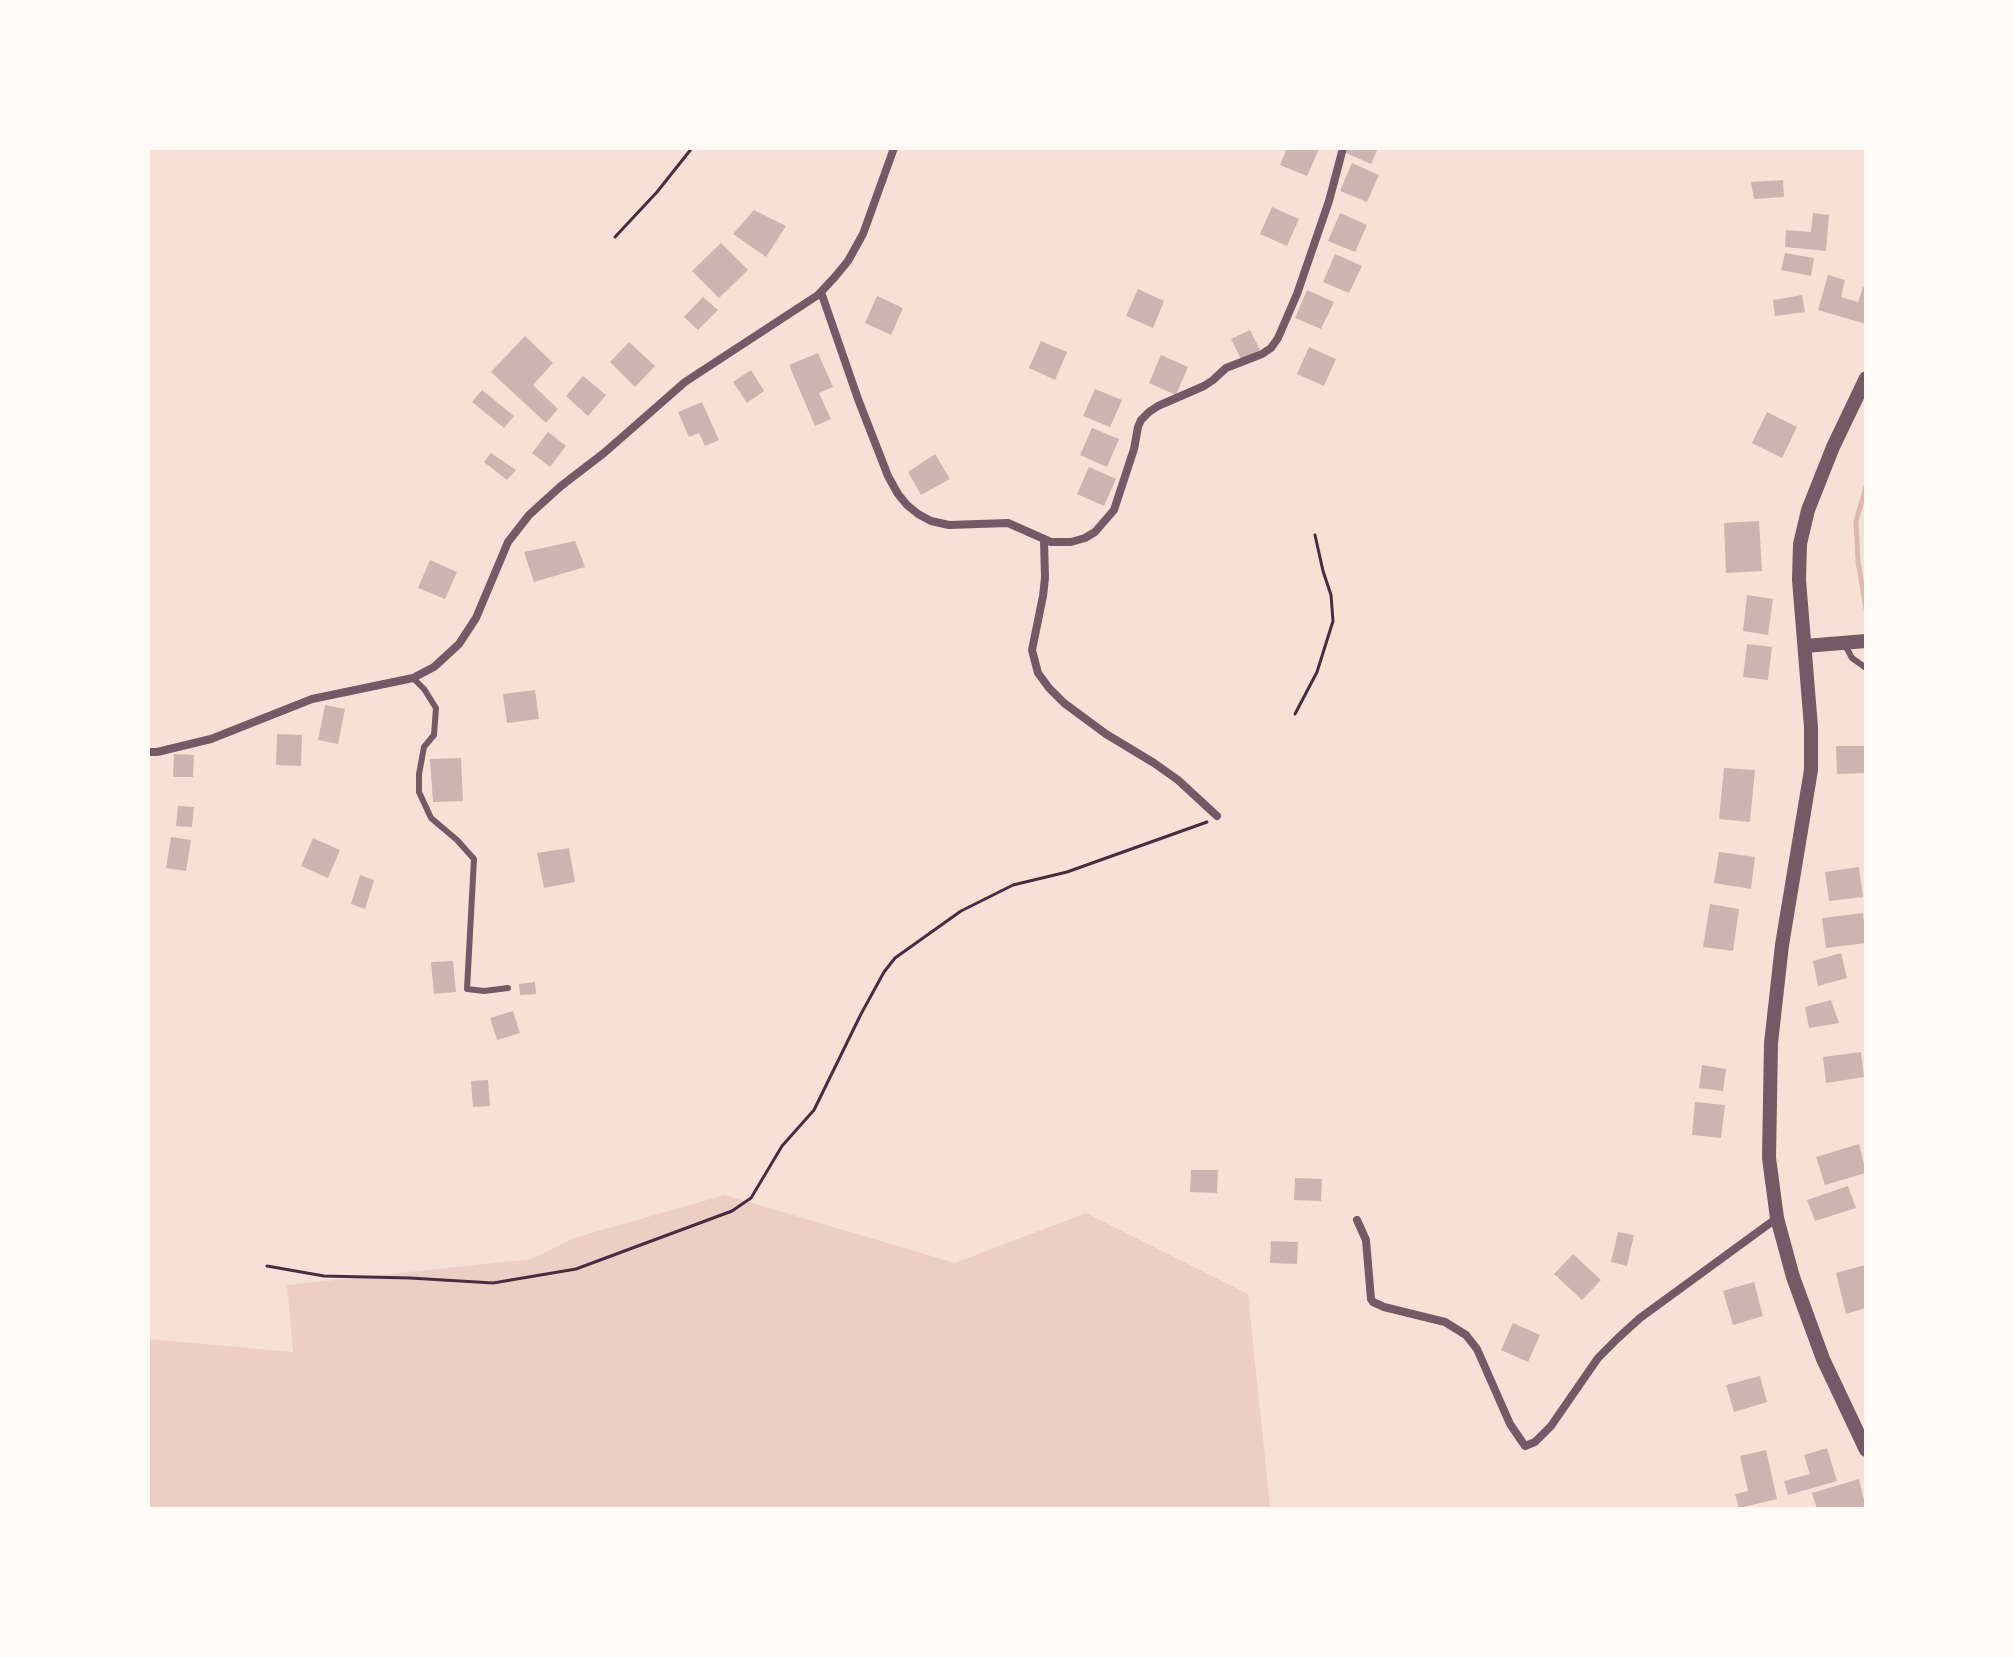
<!DOCTYPE html>
<style>
body{margin:0}
#map{position:relative;width:2014px;height:1657px;overflow:hidden;background:#f7e1d7;font-family:Arial,sans-serif}
canvas{display:block}
.frame{position:absolute;inset:0;border:150px solid #fffaf5;pointer-events:none}
</style>
<div id="map">
<canvas width="2014" height="1657"></canvas>
<div class="frame"></div>
</div>
<script>
const ctx = document.querySelector('canvas').getContext('2d');
ctx.lineJoin = 'round';
function paint(path, color) { ctx.fillStyle = color; ctx.fill(path, 'evenodd'); }
const shape = rows => new Path2D(rows.map(r => 'M' + r).join(''));
function trace(path, color, width, dash) { ctx.strokeStyle = color; ctx.lineWidth = width; ctx.lineCap = dash ? 'butt' : 'round'; ctx.setLineDash(dash || []); ctx.stroke(path); }
const green = shape([
 [725,1195,955,1263,1086,1213,1248,1294,1270,1506,1262,1509,148,1509,148,1339,293,1352,287,1285,532,1259,574,1238]
]);
const stream = shape([
 [1866,487,1856,521,1858,561,1866,609]
]);
const building = shape([
 [1287,148,1319,149,1307,176,1280,165],
 [1346,148,1378,148,1371,164,1344,152],
 [1352,163,1379,175,1367,202,1340,191],
 [1783,180,1784,197,1754,199,1751,182],
 [1272,207,1299,219,1287,246,1260,234],
 [754,210,786,226,766,257,733,234],
 [1340,213,1367,225,1355,252,1328,241],
 [1813,213,1829,215,1826,251,1785,247,1786,230,1811,232],
 [721,243,748,270,719,298,692,271],
 [1785,253,1814,258,1811,276,1781,270],
 [1335,254,1362,266,1349,293,1323,282],
 [1828,275,1845,280,1841,297,1858,302,1863,287,1866,288,1866,324,1818,310],
 [1138,289,1164,301,1153,328,1126,316],
 [1307,290,1334,302,1321,329,1295,318],
 [1802,295,1805,312,1775,316,1773,300],
 [877,296,903,308,891,335,865,323],
 [703,297,718,310,698,330,684,317],
 [1250,330,1260,350,1241,359,1231,339],
 [525,336,553,363,533,385,558,409,546,423,491,372],
 [1041,341,1067,352,1055,380,1029,368],
 [629,342,655,366,635,387,610,362],
 [1309,347,1336,359,1324,386,1297,374],
 [818,353,833,387,819,393,831,419,815,426,789,365],
 [1161,355,1188,367,1176,395,1149,383],
 [751,370,764,391,747,403,733,382],
 [583,376,606,395,588,416,566,396],
 [1095,389,1122,400,1110,427,1083,416],
 [482,390,514,416,504,428,472,402],
 [702,402,719,440,705,446,699,433,689,437,678,412],
 [1767,412,1797,427,1782,458,1752,443],
 [1092,428,1119,439,1107,467,1080,455],
 [548,432,566,446,550,467,532,453],
 [491,453,516,470,507,480,484,462],
 [935,454,950,479,921,495,908,472],
 [1089,467,1116,479,1104,506,1077,494],
 [1759,521,1762,571,1726,573,1724,523],
 [575,541,585,567,534,582,524,552],
 [430,560,457,572,445,599,418,588],
 [1747,595,1773,599,1768,635,1743,631],
 [1747,644,1772,647,1768,680,1743,677],
 [535,690,539,719,507,723,503,694],
 [325,705,345,709,338,744,318,740],
 [277,734,302,735,301,766,276,765],
 [1836,746,1866,746,1866,773,1837,774],
 [174,754,194,755,193,777,173,777],
 [461,758,463,801,433,802,430,759],
 [1724,768,1755,770,1750,822,1719,819],
 [178,806,194,807,192,827,176,826],
 [171,837,191,840,186,871,166,868],
 [313,838,340,850,328,878,301,866],
 [569,848,575,882,544,888,537,853],
 [1719,852,1755,857,1751,889,1714,883],
 [1859,867,1863,897,1829,901,1825,872],
 [360,875,374,880,365,909,351,904],
 [1710,904,1739,909,1733,951,1703,947],
 [1863,913,1866,943,1826,948,1822,918],
 [1841,953,1847,978,1818,986,1813,961],
 [453,961,456,992,434,994,431,962],
 [535,982,536,994,520,995,519,984],
 [1831,1000,1839,1023,1809,1028,1805,1007],
 [513,1011,520,1033,497,1040,490,1018],
 [1861,1052,1864,1077,1826,1083,1823,1057],
 [1702,1065,1726,1069,1723,1091,1699,1088],
 [488,1080,490,1106,473,1107,471,1081],
 [1695,1102,1725,1105,1721,1138,1692,1135],
 [1859,1144,1866,1173,1825,1185,1816,1157],
 [1191,1170,1218,1170,1217,1193,1190,1192],
 [1295,1178,1322,1179,1321,1201,1294,1200],
 [1848,1186,1856,1208,1815,1221,1807,1200],
 [1618,1232,1634,1235,1627,1266,1611,1262],
 [1271,1241,1298,1242,1297,1264,1270,1263],
 [1573,1254,1601,1280,1582,1300,1554,1274],
 [1865,1265,1866,1308,1846,1314,1836,1273],
 [1754,1282,1763,1316,1733,1325,1723,1291],
 [1513,1323,1540,1335,1528,1362,1501,1350],
 [1760,1376,1767,1402,1734,1412,1726,1385],
 [1827,1448,1837,1481,1788,1495,1784,1481,1810,1474,1804,1455],
 [1766,1450,1777,1499,1739,1508,1735,1494,1748,1491,1740,1456],
 [1859,1479,1866,1508,1817,1509,1812,1493]
]);
const path = shape([
 [615,237,657,192,692,148],
 [1295,714,1317,672,1333,621,1331,595,1323,571,1315,535],
 [267,1266,324,1276,410,1278,493,1283,576,1269,732,1211,751,1198,782,1146,814,1110,861,1014,884,972,895,958,961,911,1013,885,1067,872,1207,822]
]);
const service = shape([
 [1845,645,1852,658,1866,668],
 [413,678,424,689,436,708,434,735,424,747,419,774,419,792,431,818,457,840,474,859,467,989,484,991,508,988]
]);
const minor = shape([
 [821,292,858,399,888,476,898,494,907,505,918,514,931,521,949,525,1008,523,1051,542,1071,542,1085,538,1095,532,1114,510,1134,449,1138,427,1141,420,1149,412,1158,406,1204,386,1213,380,1226,368,1262,354,1271,348,1278,338,1297,294,1329,201,1343,148],
 [1044,539,1045,578,1043,596,1032,650,1038,673,1049,688,1064,703,1106,734,1154,763,1178,780,1217,816],
 [148,752,157,752,211,739,312,699,413,678,434,667,459,644,476,618,508,542,529,515,561,486,604,453,685,382,818,295,834,278,848,261,863,234,894,148],
 [1357,1220,1366,1240,1371,1299,1373,1302,1384,1307,1445,1322,1466,1335,1477,1349,1510,1424,1525,1446,1535,1442,1551,1426,1598,1358,1618,1338,1640,1318,1777,1218]
]);
const tertiary = shape([
 [1866,378,1833,447,1808,510,1800,544,1799,580,1811,727,1811,770,1782,945,1771,1043,1769,1158,1777,1218,1793,1277,1823,1359,1866,1450],
 [1805,646,1866,641]
]);
paint(green, '#ebcfc5');
trace(stream, '#dcb8b0', 5);
paint(building, '#ccb4b1');
trace(path, '#4a2c40', 3);
trace(service, '#755966', 6);
trace(minor, '#755966', 8);
trace(tertiary, '#755966', 14);
</script>
